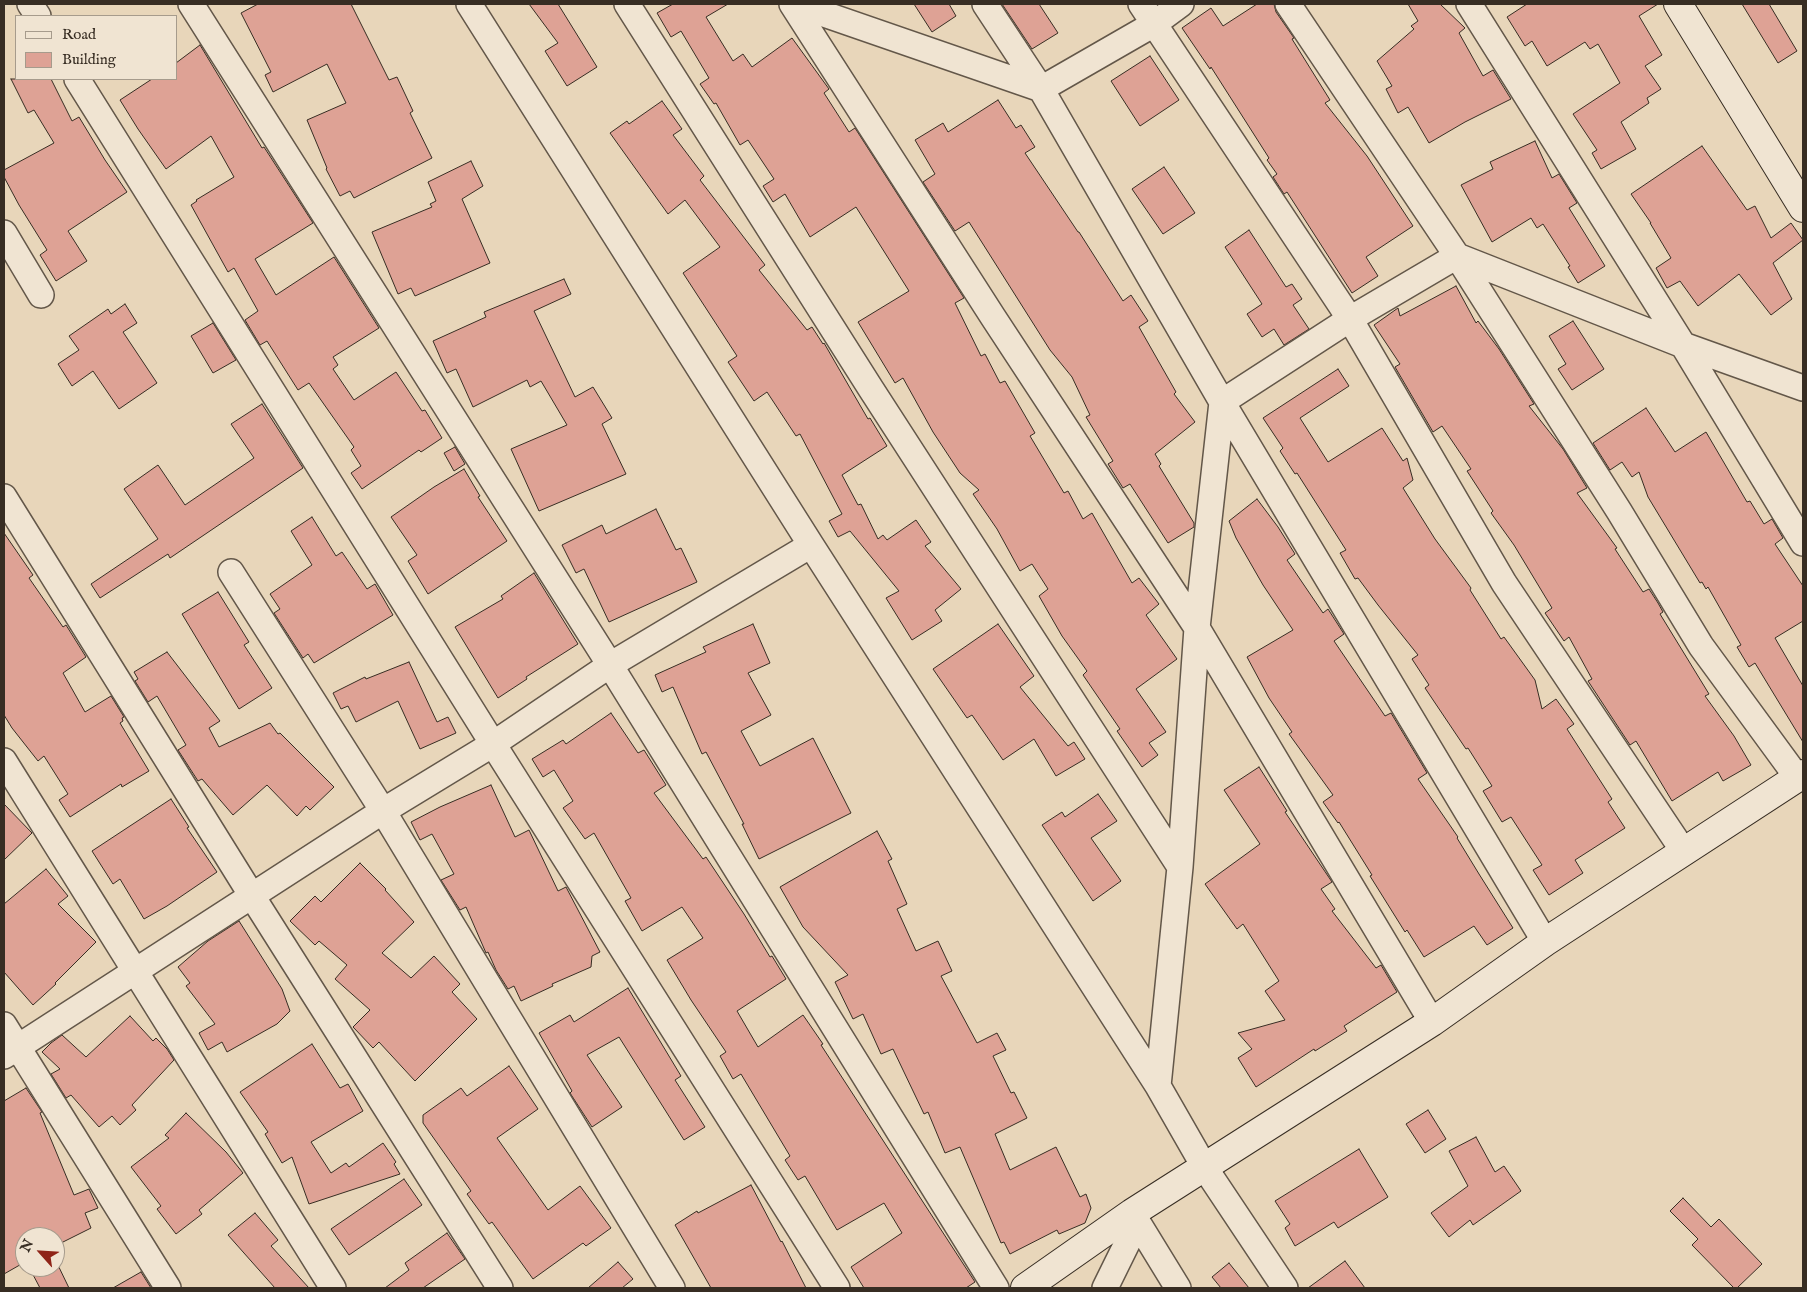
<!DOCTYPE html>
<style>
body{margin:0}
#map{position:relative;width:1807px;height:1292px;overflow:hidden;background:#e8d6ba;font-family:"IM FELL English",serif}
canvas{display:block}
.frame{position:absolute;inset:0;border:5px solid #372d23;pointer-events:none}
.legend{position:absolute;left:15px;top:15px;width:162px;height:65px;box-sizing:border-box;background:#f0e4d2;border:1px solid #a69b8c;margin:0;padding:6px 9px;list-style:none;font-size:15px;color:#372d23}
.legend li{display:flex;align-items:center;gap:10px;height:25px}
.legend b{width:25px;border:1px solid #a69b8c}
.north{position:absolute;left:15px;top:1227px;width:50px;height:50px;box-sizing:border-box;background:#f0e4d2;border:1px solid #a69b8c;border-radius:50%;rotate:296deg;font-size:14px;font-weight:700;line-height:20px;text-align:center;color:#372d23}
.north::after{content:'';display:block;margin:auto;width:18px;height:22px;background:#8f2418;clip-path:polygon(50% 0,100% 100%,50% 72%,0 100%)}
</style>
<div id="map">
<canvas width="1807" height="1292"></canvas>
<div class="frame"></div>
<ul class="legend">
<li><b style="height:6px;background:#f0e4d2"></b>Road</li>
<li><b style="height:14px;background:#dea295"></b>Building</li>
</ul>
<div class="north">N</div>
</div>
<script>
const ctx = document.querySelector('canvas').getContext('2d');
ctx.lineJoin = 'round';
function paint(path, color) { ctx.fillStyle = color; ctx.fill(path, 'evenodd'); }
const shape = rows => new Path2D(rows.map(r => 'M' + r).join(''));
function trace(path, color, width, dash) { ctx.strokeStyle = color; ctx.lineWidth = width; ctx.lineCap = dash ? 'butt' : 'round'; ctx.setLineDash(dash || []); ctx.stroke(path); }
const building = shape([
 [258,4,351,4,389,80,397,77,413,111,410,113,432,158,354,198,350,191,340,196,326,169,327,168,307,120,346,103,327,64,273,92,265,75,271,72,241,13,258,4],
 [529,4,558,4,597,67,567,86,545,51,558,43,529,4],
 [673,4,728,4,706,17,733,61,743,54,752,67,792,38,829,89,824,93,849,132,855,128,964,298,955,303,981,356,985,354,1000,383,1005,381,1035,433,1030,436,1064,493,1068,491,1083,519,1092,513,1132,583,1139,578,1159,604,1146,615,1177,659,1136,689,1166,732,1149,743,1158,755,1142,767,1117,731,1120,729,1083,675,1087,671,1062,636,1039,596,1048,589,1032,564,1020,571,997,529,973,494,979,490,960,473,933,432,903,378,895,383,858,322,909,291,856,207,810,237,785,194,773,202,763,186,774,179,748,140,740,145,716,103,714,104,700,84,709,78,681,31,671,37,657,13,673,4],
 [914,4,949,4,956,16,932,32,914,4],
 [1002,4,1039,4,1058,33,1032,49,1002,4],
 [1257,4,1274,4,1276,12,1294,38,1292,39,1330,100,1325,103,1367,156,1413,226,1366,257,1378,276,1352,293,1287,192,1284,194,1273,177,1277,174,1267,160,1269,158,1211,67,1210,69,1182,28,1211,8,1223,26,1257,4],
 [1408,4,1440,4,1465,28,1459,33,1483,76,1493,70,1511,99,1465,122,1429,143,1408,107,1398,113,1386,89,1392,86,1377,61,1414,29,1411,26,1418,21,1408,4],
 [1527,4,1658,4,1639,16,1662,55,1645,66,1661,89,1647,98,1649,103,1621,122,1636,149,1601,169,1592,153,1597,150,1573,114,1620,83,1598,44,1590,49,1585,42,1547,66,1532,41,1525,46,1507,17,1527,4],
 [1742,4,1769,4,1797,51,1778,63,1742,4],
 [200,45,262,148,264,147,313,223,255,259,276,295,334,257,379,328,333,357,338,365,333,369,354,400,396,372,422,411,425,410,442,438,421,452,419,450,362,489,351,473,361,466,351,450,354,447,309,383,298,390,267,341,260,345,245,320,258,311,234,268,228,272,191,205,197,201,196,200,234,177,211,136,166,169,138,129,120,100,152,79,176,79,176,63,200,45],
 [1150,56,1179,100,1140,126,1111,81,1150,56],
 [11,79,51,79,72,121,79,117,105,160,127,192,68,231,87,261,56,281,40,255,47,250,19,205,4,177,4,170,54,143,34,110,28,113,11,79],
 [998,100,1016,128,1021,125,1035,147,1025,153,1078,232,1079,232,1123,301,1131,295,1148,321,1139,327,1176,392,1174,394,1195,422,1155,454,1161,464,1159,466,1194,523,1194,527,1168,543,1130,484,1123,488,1108,464,1113,461,1086,417,1090,415,1072,377,1050,350,969,222,955,231,923,182,935,174,915,140,943,123,948,132,998,100],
 [662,101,682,129,673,135,704,176,700,180,765,265,759,270,807,330,812,327,823,344,824,343,868,419,870,418,887,446,842,475,858,505,861,504,878,539,883,535,887,540,916,520,931,542,925,546,961,589,935,610,942,621,912,640,886,598,899,591,850,531,838,537,829,521,842,514,800,434,796,436,767,392,754,401,728,362,737,356,683,273,720,247,685,200,668,214,610,133,627,121,629,124,662,101],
 [1535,141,1552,178,1559,174,1577,203,1569,208,1605,266,1578,283,1568,267,1570,266,1543,224,1537,228,1531,218,1492,242,1461,185,1493,169,1490,162,1535,141],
 [1702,146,1747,210,1755,206,1771,238,1791,223,1803,240,1773,263,1792,299,1771,315,1739,274,1698,306,1680,281,1667,288,1656,268,1671,258,1650,223,1651,223,1631,194,1702,146],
 [471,161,483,186,462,199,490,263,415,296,411,288,398,294,372,232,432,207,430,204,436,201,428,182,471,161],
 [1164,167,1195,213,1163,234,1132,189,1164,167],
 [1249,230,1286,287,1292,284,1302,299,1293,305,1309,329,1284,345,1274,329,1262,337,1247,314,1262,304,1225,247,1249,230],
 [564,279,571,294,534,311,575,397,593,387,612,418,602,424,626,474,539,511,511,449,567,425,541,381,530,387,527,380,473,407,456,369,447,373,433,341,486,317,484,312,564,279],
 [1456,286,1476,323,1478,321,1499,349,1534,404,1529,406,1563,449,1587,488,1577,493,1617,548,1615,549,1643,592,1649,589,1658,603,1663,612,1660,614,1709,694,1705,696,1734,736,1751,765,1723,781,1718,772,1672,801,1636,741,1630,745,1588,681,1592,679,1569,637,1564,641,1545,613,1552,608,1514,545,1491,513,1493,511,1467,471,1471,469,1442,426,1433,432,1395,367,1400,364,1374,325,1398,308,1400,316,1456,286],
 [125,304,137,323,123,332,157,383,119,409,93,371,72,386,58,364,79,350,69,336,108,309,111,314,125,304],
 [1573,321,1604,369,1572,390,1558,369,1566,364,1549,336,1573,321],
 [213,323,236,360,213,373,191,336,213,323],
 [1338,369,1349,386,1300,418,1328,462,1382,428,1403,461,1407,458,1413,480,1403,488,1435,539,1471,588,1470,590,1501,639,1504,637,1535,680,1542,709,1556,699,1574,724,1567,729,1612,799,1608,802,1625,828,1575,860,1583,873,1549,895,1533,870,1542,865,1511,817,1502,822,1483,791,1492,786,1468,748,1466,749,1425,688,1429,685,1412,659,1418,655,1378,605,1358,578,1355,579,1340,553,1346,550,1297,473,1295,474,1280,451,1283,448,1263,418,1338,369],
 [262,404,303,468,170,558,168,554,100,598,91,584,158,539,124,489,158,465,185,505,254,458,231,424,262,404],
 [1646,408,1675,452,1706,432,1747,502,1750,501,1764,524,1772,519,1783,538,1775,544,1803,586,1803,621,1775,638,1803,686,1803,742,1755,663,1749,667,1737,647,1741,645,1708,587,1706,589,1702,582,1700,583,1648,497,1639,472,1632,477,1622,462,1610,470,1593,443,1646,408],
 [455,447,465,464,454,471,444,453,455,447],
 [464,469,480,496,478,497,507,541,428,594,408,561,417,555,391,517,434,487,464,469],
 [1257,499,1278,527,1295,554,1287,560,1323,613,1328,609,1344,634,1334,641,1385,716,1391,713,1427,773,1418,779,1458,837,1457,838,1479,874,1513,928,1487,945,1474,926,1424,957,1407,930,1405,932,1370,876,1372,875,1339,822,1338,823,1323,802,1333,795,1289,734,1292,732,1269,698,1247,657,1293,630,1263,585,1236,538,1229,521,1257,499],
 [656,509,676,550,681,548,697,582,609,622,584,569,576,573,562,545,602,525,606,534,656,509],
 [312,517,336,556,342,552,367,589,375,584,393,615,314,663,308,654,303,658,274,613,280,609,270,594,312,565,291,531,312,517],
 [4,533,33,575,29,578,63,627,66,625,86,657,63,673,85,712,111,696,124,717,122,718,123,721,120,723,149,771,122,787,121,784,70,817,59,800,68,794,44,756,38,761,12,728,4,715,4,533],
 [534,573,578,644,526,677,527,679,498,698,455,627,503,599,501,596,534,573],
 [218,592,249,642,244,645,272,688,239,709,182,614,218,592],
 [753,624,770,663,748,673,771,715,741,731,760,766,813,738,851,813,759,859,742,824,744,824,706,752,702,754,673,687,662,692,655,675,706,652,703,647,753,624],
 [998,624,1034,676,1020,687,1068,746,1074,742,1085,759,1056,776,1034,739,1003,760,972,715,967,718,933,669,998,624],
 [167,652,220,721,209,728,219,747,270,723,278,734,280,733,334,787,310,810,306,806,297,816,267,785,233,815,202,779,198,781,178,750,186,745,157,696,148,702,135,681,138,679,134,672,167,652],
 [409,662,437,722,448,717,456,733,420,749,398,701,356,722,348,706,341,709,333,693,365,677,366,679,409,662],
 [611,713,638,753,644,750,666,785,654,793,703,859,706,857,744,914,770,957,772,956,786,979,737,1011,758,1047,803,1015,823,1044,821,1045,975,1282,966,1288,864,1288,851,1267,902,1233,884,1203,837,1230,805,1176,798,1180,785,1160,790,1156,741,1074,733,1079,720,1056,726,1052,691,1000,667,960,703,938,682,907,642,931,625,901,631,898,594,833,585,839,563,808,573,801,554,770,543,777,532,759,563,740,566,744,611,713],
 [1259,767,1287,811,1285,812,1332,882,1321,889,1335,909,1332,911,1376,968,1381,965,1397,992,1344,1026,1347,1031,1315,1051,1314,1049,1256,1087,1238,1058,1252,1049,1238,1033,1285,1020,1265,991,1279,981,1243,924,1237,929,1205,884,1260,844,1224,790,1259,767],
 [491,785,515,837,529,830,558,891,566,887,600,952,592,956,591,967,552,984,553,986,521,1001,514,986,508,989,496,970,488,952,486,953,466,907,460,910,441,880,454,874,432,834,420,840,411,822,440,807,491,785],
 [1098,794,1117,821,1091,838,1121,881,1093,901,1042,825,1062,812,1065,817,1098,794],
 [171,799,189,827,187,828,217,872,167,906,144,919,120,879,113,884,92,851,171,799],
 [4,804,32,833,4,860,4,804],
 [877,831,892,859,888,861,907,904,897,909,916,951,938,941,952,971,941,976,977,1043,997,1033,1006,1050,993,1056,1011,1093,1014,1092,1027,1118,995,1134,1010,1170,1056,1147,1080,1197,1086,1194,1091,1208,1085,1223,1059,1234,1057,1230,1010,1254,1004,1242,1001,1243,960,1147,945,1153,928,1112,924,1114,893,1049,881,1054,863,1014,853,1019,835,982,848,975,803,927,780,887,877,831],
 [360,863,386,889,385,890,414,922,382,953,411,978,434,956,460,984,452,992,477,1019,415,1081,379,1042,373,1048,353,1027,370,1010,335,979,347,965,319,941,315,945,290,921,315,896,321,902,360,863],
 [46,869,68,896,58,904,96,942,55,983,56,984,33,1005,4,972,4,904,46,869],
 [239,921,282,989,290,1011,277,1024,227,1052,222,1042,208,1050,199,1033,215,1024,186,986,190,983,178,967,208,941,239,921],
 [628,988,681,1076,675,1080,705,1127,684,1140,619,1037,587,1055,622,1107,592,1127,570,1093,572,1091,539,1033,570,1015,574,1022,628,988],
 [130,1016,153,1041,156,1038,167,1049,174,1060,132,1105,136,1110,120,1125,112,1116,99,1127,71,1095,66,1098,51,1074,60,1069,42,1052,51,1043,62,1035,86,1057,130,1016],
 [312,1044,340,1088,348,1084,363,1111,311,1142,331,1173,346,1163,349,1167,383,1143,396,1162,394,1164,400,1174,309,1204,292,1157,282,1163,265,1134,268,1132,240,1092,312,1044],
 [509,1066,538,1109,497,1138,548,1210,580,1186,611,1228,586,1246,583,1243,533,1279,492,1222,489,1224,467,1194,471,1191,423,1123,423,1115,461,1088,467,1096,509,1066],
 [26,1088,42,1112,40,1113,74,1195,89,1189,98,1208,85,1213,91,1228,55,1246,55,1237,25,1237,25,1262,4,1274,4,1101,26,1088],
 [1428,1110,1446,1139,1425,1153,1406,1124,1428,1110],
 [186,1113,226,1152,243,1173,199,1210,202,1214,176,1234,157,1209,161,1206,131,1167,169,1138,165,1135,186,1113],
 [1476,1137,1495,1172,1504,1166,1521,1191,1473,1225,1470,1220,1449,1237,1431,1213,1468,1186,1449,1151,1476,1137],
 [1359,1149,1388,1197,1338,1228,1334,1222,1295,1246,1285,1228,1290,1224,1275,1201,1359,1149],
 [404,1179,422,1205,349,1255,331,1229,404,1179],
 [751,1185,781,1242,782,1241,806,1288,711,1288,675,1225,697,1211,698,1213,751,1185],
 [1683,1198,1711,1227,1719,1219,1762,1264,1737,1288,1734,1288,1692,1245,1698,1239,1670,1211,1683,1198],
 [255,1213,278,1240,271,1246,309,1288,275,1288,228,1235,255,1213],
 [447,1233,465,1259,423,1288,385,1288,409,1270,405,1263,447,1233],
 [55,1259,69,1288,40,1288,29,1267,55,1267,55,1259],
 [1345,1261,1365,1288,1308,1288,1345,1261],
 [618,1262,633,1279,622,1288,588,1288,618,1262],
 [1229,1263,1249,1288,1221,1288,1212,1277,1229,1263],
 [141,1272,151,1288,113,1288,141,1272]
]);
const street = shape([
 [30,4,38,16],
 [191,4,610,665,996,1288],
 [469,4,811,545,1158,1086,1205,1168,1285,1288],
 [627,4,871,389,1180,867],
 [792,4,993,317,1197,628,1432,1022],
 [795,4,1041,89,1154,24,1181,4],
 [985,4,1041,89,1222,402,1350,319,1457,256,1288,4],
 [1141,4,1350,319,1504,583,1684,852],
 [1469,4,1683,345,1803,543],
 [77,79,493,744,837,1288],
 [4,233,41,295],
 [4,497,252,896,500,1288],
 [231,572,383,811,672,1288],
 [4,761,333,1288],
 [1797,777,1701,646,1619,511,1457,256,1683,345,1803,388],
 [4,1025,168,1288],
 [4,1056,383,811,493,744,610,665,811,545],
 [1158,1086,1180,867,1197,628,1222,402,1545,942],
 [1132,1213,1178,1288],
 [1105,1288,1137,1223]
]);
const secondary = shape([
 [1678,4,1803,208],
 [1025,1288,1132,1213,1432,1022,1545,942,1803,774]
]);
paint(building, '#dea295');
trace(building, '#372d23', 1);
trace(street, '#635749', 28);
trace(secondary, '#372d23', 30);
trace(street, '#f0e4d2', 25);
trace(secondary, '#f0e4d2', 28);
</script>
